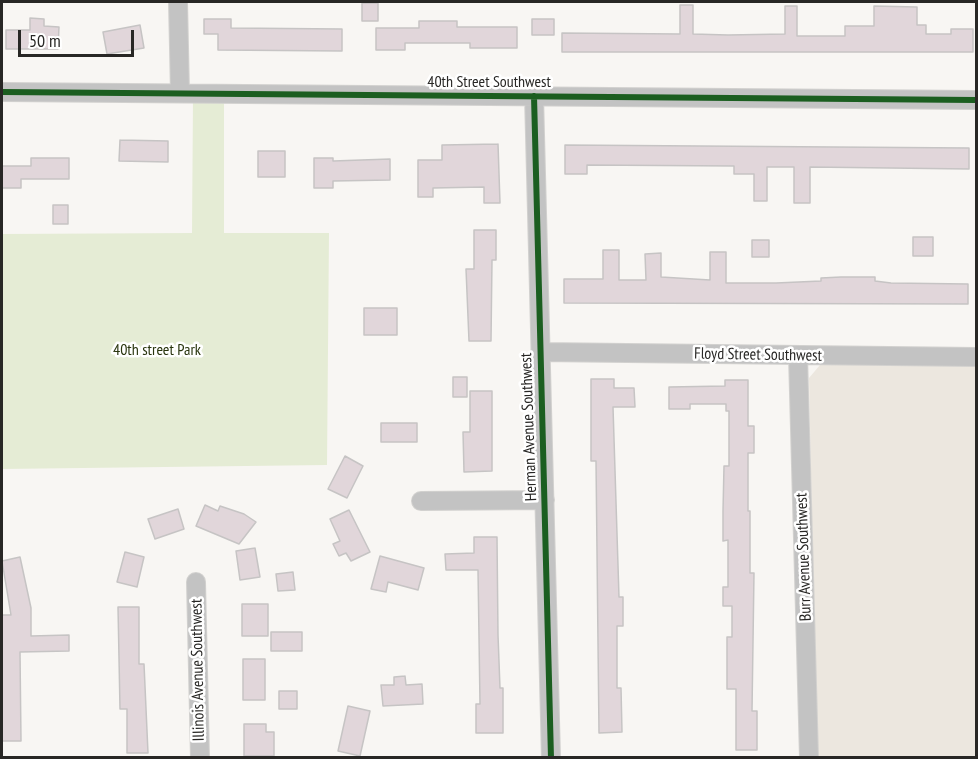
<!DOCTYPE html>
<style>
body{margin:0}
#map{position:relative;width:978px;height:759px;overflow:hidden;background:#f8f6f3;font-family:"PT Sans Narrow",sans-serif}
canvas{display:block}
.frame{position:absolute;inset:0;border:3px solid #282725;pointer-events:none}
.scale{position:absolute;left:18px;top:30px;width:116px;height:27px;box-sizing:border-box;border:3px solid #282725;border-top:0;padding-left:8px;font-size:18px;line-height:21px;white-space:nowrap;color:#282725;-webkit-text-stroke:4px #fff;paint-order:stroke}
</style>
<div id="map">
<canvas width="978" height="759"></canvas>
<div class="frame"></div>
<div class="scale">50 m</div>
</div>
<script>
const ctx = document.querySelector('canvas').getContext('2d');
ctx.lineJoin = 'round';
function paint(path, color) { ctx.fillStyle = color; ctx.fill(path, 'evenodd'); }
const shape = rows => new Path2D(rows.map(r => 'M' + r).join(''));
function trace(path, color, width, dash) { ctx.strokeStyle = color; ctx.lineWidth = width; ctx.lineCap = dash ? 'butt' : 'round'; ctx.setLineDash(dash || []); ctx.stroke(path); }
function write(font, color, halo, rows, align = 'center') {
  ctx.font = font + ' "PT Sans Narrow",sans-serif'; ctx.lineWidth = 5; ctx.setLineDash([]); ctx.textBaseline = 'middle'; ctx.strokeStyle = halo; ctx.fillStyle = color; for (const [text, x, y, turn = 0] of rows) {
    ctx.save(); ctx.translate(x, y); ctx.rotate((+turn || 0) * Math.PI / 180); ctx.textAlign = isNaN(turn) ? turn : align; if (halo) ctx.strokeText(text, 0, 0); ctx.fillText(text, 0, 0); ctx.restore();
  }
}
const built = shape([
 [820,365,976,365,976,757,817,757,809,378]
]);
const green = shape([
 [224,94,224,233,329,233,327,465,2,469,2,234,192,233,193,98]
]);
const building = shape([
 [362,3,378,3,378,21,362,21,362,3],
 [680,5,693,5,693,34,728,35,785,34,785,6,797,6,797,36,845,36,845,26,874,26,874,6,917,7,917,25,926,25,926,34,951,34,951,29,973,29,973,52,562,52,562,33,680,34,680,5],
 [30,18,44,19,44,26,59,27,58,49,6,49,6,30,30,30,30,18],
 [204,19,231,19,231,28,342,29,342,51,218,50,218,34,204,34,204,19],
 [532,19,554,19,554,35,532,35,532,19],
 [419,21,457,21,457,27,517,27,517,48,470,48,470,43,405,43,405,50,376,50,376,28,419,28,419,21],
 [140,25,144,48,107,54,103,32,140,25],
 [120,140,168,141,168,162,119,161,120,140],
 [498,144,500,203,484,203,484,187,433,188,433,197,418,197,418,160,442,160,442,145,498,144],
 [565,145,969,148,969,169,810,167,810,203,794,203,794,167,767,167,767,201,754,201,754,174,734,174,734,166,587,165,587,174,565,174,565,145],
 [258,151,285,151,285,177,258,177,258,151],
 [31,158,69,158,69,179,21,179,21,188,2,188,2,166,31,166,31,158],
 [314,158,333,158,333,161,390,159,390,180,333,181,333,188,314,188,314,158],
 [53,205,68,205,68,224,53,224,53,205],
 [474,230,496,230,496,260,492,260,491,341,469,341,466,269,474,269,474,230],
 [913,237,933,237,933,256,913,256,913,237],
 [752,240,769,240,769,257,752,257,752,240],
 [603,250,619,250,619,280,646,280,645,254,661,253,661,277,710,280,710,252,726,252,726,283,776,283,821,281,821,278,841,277,875,277,875,281,891,283,968,284,968,304,564,303,564,279,603,279,603,250],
 [364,308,397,308,397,335,364,335,364,308],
 [453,377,467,377,467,397,453,397,453,377],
 [591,379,614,379,614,388,634,388,635,407,613,407,619,597,623,597,623,626,617,626,617,688,621,688,622,732,599,733,596,461,591,461,591,379],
 [725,380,748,380,748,426,754,426,754,453,748,453,748,511,750,511,750,573,754,573,752,711,757,711,757,750,736,750,736,689,727,689,727,637,732,637,732,606,723,606,723,587,728,587,728,540,723,541,723,511,724,466,729,466,729,411,726,411,726,404,690,404,690,409,669,409,669,387,725,386,725,380],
 [470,391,492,391,492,471,464,472,463,432,470,432,470,391],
 [381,423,417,423,417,442,381,442,381,423],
 [345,456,363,466,347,498,328,489,345,456],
 [205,505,218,511,220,506,244,514,256,522,239,544,196,526,205,505],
 [178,509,184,529,155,539,148,519,178,509],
 [349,510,370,552,351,561,346,553,339,556,333,544,340,541,330,519,349,510],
 [474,537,497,537,498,635,500,688,503,688,503,733,476,733,476,704,480,704,478,570,446,570,445,554,474,553,474,537],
 [255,548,260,577,240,580,236,551,255,548],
 [125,552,144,557,137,587,117,582,125,552],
 [380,556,424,568,418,590,388,582,386,592,371,589,380,556],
 [20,557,31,608,31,636,69,635,69,651,20,652,21,741,2,741,2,615,11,615,2,561,20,557],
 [293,572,295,590,278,591,276,574,293,572],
 [242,604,268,604,268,636,242,636,242,604],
 [118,607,139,607,139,664,144,664,148,753,127,753,127,709,120,709,118,607],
 [271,632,302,632,302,651,271,651,271,632],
 [243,659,265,659,265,700,243,700,243,659],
 [405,676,406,685,422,684,423,704,383,706,381,685,394,685,394,677,405,676],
 [279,691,297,691,297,709,279,709,279,691],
 [348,706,370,711,360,756,338,751,348,706],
 [244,724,266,724,266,732,274,732,274,756,244,756,244,724]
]);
const minor = shape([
 [178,2,180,93],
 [2,92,976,100],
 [534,96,551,758],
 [540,352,976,357],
 [798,356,809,758],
 [421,501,545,500],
 [196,582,200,758]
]);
const cycleway = shape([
 [2,92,976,100],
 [534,96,551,758]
]);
const streetNames = [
 ["40th Street Southwest",489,82],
 ["Floyd Street Southwest",758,355,1],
 ["Herman Avenue Southwest",529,427,-92],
 ["Burr Avenue Southwest",804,557,-92],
 ["Illinois Avenue Southwest",198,670,-91]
];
const parkNames = [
 ["40th street Park",157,350]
];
paint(built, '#ece7df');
paint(green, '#e5ecd5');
paint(building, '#e1d6da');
trace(building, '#c6c4c4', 1.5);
trace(minor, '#d2d1cf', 20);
trace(minor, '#c3c3c3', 18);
trace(cycleway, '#1b5e20', 6);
write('16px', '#282725', '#fff', streetNames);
write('16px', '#29350e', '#fff', parkNames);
</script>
